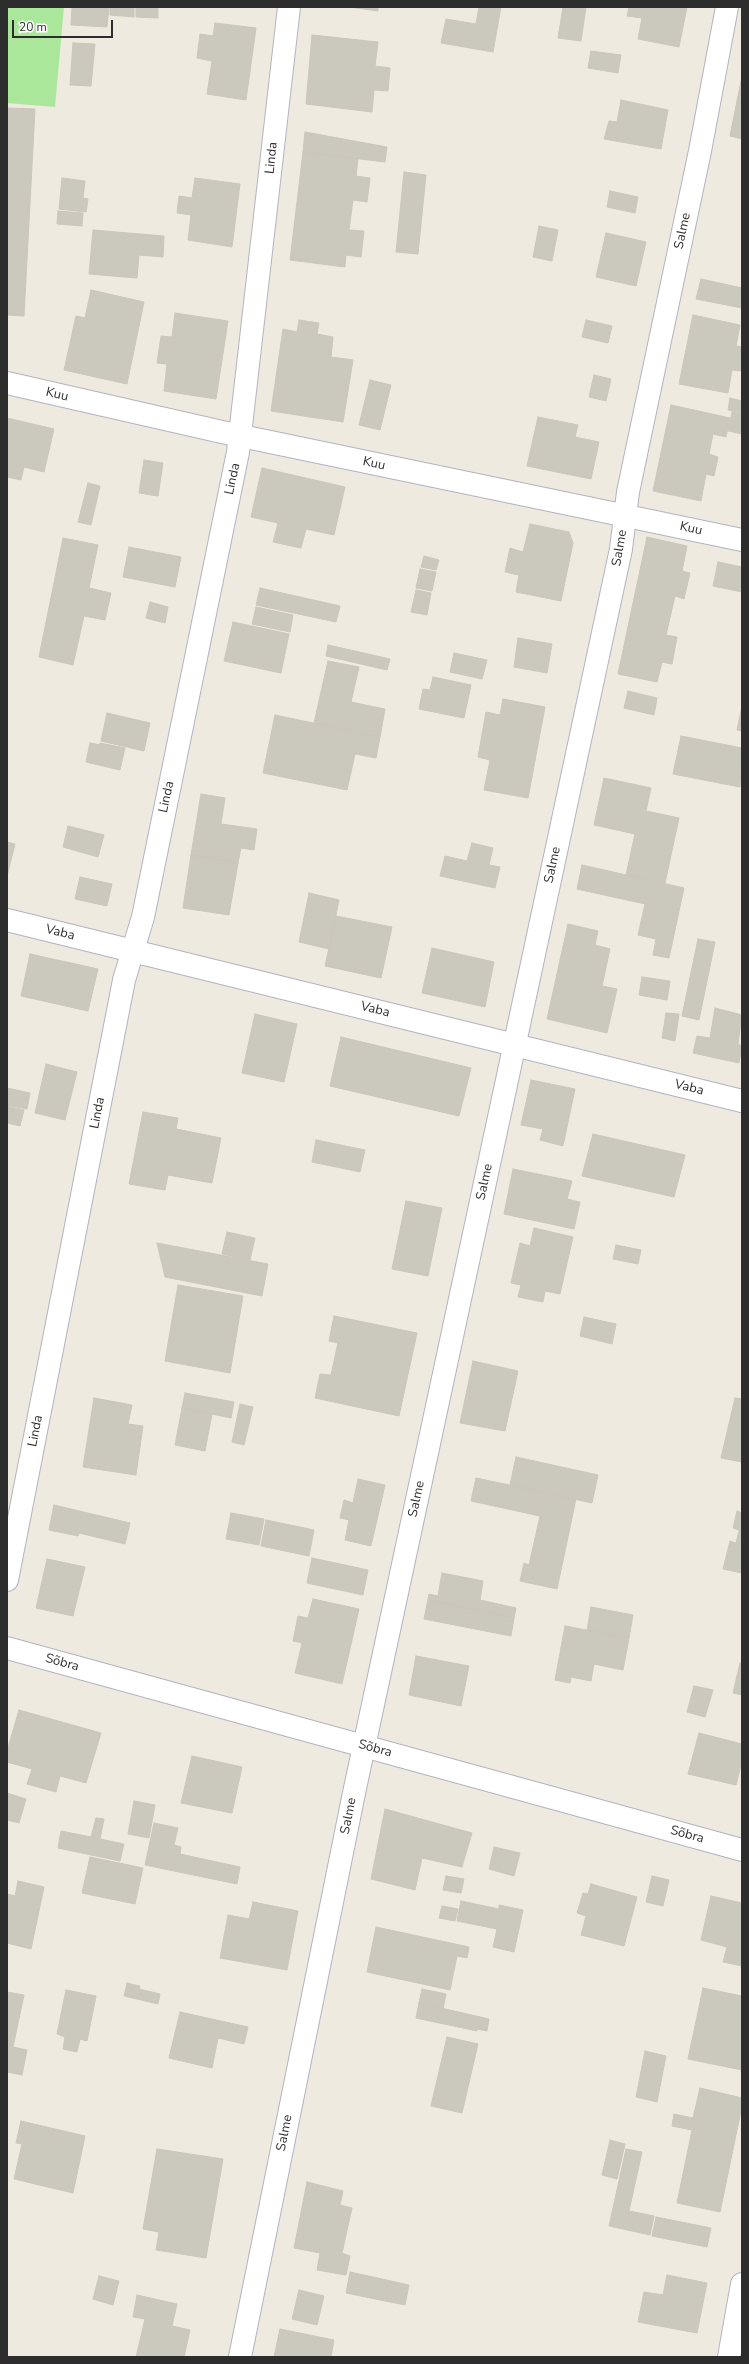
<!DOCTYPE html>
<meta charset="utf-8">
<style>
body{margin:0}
#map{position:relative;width:749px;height:2364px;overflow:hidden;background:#efeadf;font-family:"Nunito Sans",sans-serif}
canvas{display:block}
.frame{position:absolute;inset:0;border:8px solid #2d2d2d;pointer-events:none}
.scale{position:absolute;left:12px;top:20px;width:101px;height:18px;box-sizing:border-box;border:2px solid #2d2d2d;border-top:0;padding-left:5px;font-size:12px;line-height:14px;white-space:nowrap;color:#2d2d2d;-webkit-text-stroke:3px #fff;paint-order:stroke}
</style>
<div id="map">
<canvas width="749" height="2364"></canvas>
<div class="frame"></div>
<div class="scale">20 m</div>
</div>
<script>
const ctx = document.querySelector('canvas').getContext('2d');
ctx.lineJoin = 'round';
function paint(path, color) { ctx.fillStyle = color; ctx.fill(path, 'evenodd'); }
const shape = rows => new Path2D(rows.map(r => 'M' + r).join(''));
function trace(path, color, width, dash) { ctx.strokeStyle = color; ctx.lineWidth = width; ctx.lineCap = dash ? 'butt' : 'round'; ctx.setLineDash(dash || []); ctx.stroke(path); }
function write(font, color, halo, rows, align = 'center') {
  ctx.font = font + ' "Nunito Sans",sans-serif'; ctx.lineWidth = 3; ctx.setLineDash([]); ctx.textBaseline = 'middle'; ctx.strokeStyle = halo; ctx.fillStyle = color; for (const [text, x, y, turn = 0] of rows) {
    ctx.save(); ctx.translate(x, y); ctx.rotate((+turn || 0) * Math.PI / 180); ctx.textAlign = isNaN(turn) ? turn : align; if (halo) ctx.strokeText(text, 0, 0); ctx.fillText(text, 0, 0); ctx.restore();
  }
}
const green = shape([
 [7,7,64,7,55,107,7,103]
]);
const building = shape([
 [72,7,109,7,107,27,71,25,72,7],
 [110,7,134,7,134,17,110,15,110,7],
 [136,7,158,7,158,18,136,17,136,7],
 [349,7,378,7,378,11,349,7],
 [479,7,501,7,493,52,441,43,446,19,476,24,479,7],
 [563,7,586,7,581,41,558,38,563,7],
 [629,7,687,7,679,47,638,39,642,18,627,16,629,7],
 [215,23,256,28,246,100,207,94,212,61,197,58,200,34,213,36,215,23],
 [312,35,378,42,375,66,390,68,388,91,374,90,372,112,306,104,312,35],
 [73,43,95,44,91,86,70,85,73,43],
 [591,51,621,55,618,73,588,68,591,51],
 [742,76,742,139,730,136,742,76],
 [621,100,668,110,661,149,604,139,609,121,617,122,621,100],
 [7,108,35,109,24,316,7,315,7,108],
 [305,132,387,147,385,162,303,152,305,132],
 [303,152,358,159,356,176,370,178,367,202,353,200,349,230,364,231,361,257,346,255,345,267,290,260,303,152],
 [404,172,426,175,418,254,396,252,404,172],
 [62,178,85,181,83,198,88,199,86,212,59,209,62,178],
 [195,178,240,184,232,247,188,240,191,215,177,213,179,196,192,198,195,178],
 [610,191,638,197,635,213,607,207,610,191],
 [58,211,83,213,82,226,57,224,58,211],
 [539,226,558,230,552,261,533,257,539,226],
 [93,230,164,236,163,257,139,255,137,278,89,274,93,230],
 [606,233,646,242,636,286,596,277,606,233],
 [701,279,742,288,742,308,696,299,701,279],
 [91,290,144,302,127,384,64,370,76,316,85,318,91,290],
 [175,313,228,321,216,399,164,391,167,364,157,363,161,336,172,337,175,313],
 [693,315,740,325,736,346,742,347,742,371,732,370,728,393,679,384,693,315],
 [299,320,319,323,317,334,333,337,331,357,353,360,343,422,271,411,283,329,297,332,299,320],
 [586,320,612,326,608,343,582,337,586,320],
 [594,375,611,379,606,401,589,397,594,375],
 [370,380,391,385,380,430,359,425,370,380],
 [730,398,742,401,742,413,728,410,730,398],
 [671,405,730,418,726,437,713,434,709,454,718,457,714,476,706,474,701,501,653,491,671,405],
 [732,412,742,414,742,434,728,431,732,412],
 [538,417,578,425,575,437,599,442,591,479,527,466,538,417],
 [7,418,54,429,44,472,24,467,21,480,7,477,7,418],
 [144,460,163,463,158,496,139,493,144,460],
 [262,468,345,487,334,535,306,529,301,548,273,542,278,523,251,517,262,468],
 [88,483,100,486,91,525,78,522,88,483],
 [530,524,569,532,573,543,561,601,516,592,519,575,505,572,510,548,523,552,530,524],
 [647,537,687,546,682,571,690,573,684,599,675,596,666,635,677,637,672,664,662,662,657,682,618,674,647,537],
 [63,538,98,545,89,588,111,593,105,620,84,616,73,665,39,657,63,538],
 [129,547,181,557,175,587,123,577,129,547],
 [424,556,439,560,436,570,421,567,424,556],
 [718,562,742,567,742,592,713,586,718,562],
 [420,569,436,572,432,591,416,588,420,569],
 [260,588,340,606,336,622,256,605,260,588],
 [416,590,431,593,427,615,411,612,416,590],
 [150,602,168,607,165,623,146,618,150,602],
 [256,607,293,615,290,632,252,624,256,607],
 [233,622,289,634,281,673,224,661,233,622],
 [518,638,552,644,547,673,514,667,518,638],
 [328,645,390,659,387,670,326,656,328,645],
 [454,653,487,660,482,679,450,672,454,653],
 [328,661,359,667,351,702,385,709,380,737,314,723,328,661],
 [433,677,471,685,464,718,419,709,423,689,430,690,433,677],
 [628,691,657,698,654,715,624,708,628,691],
 [503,699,545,707,528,798,484,790,490,760,478,757,486,712,500,715,503,699],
 [742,706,742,731,737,730,742,706],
 [107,713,150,723,144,751,101,741,107,713],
 [275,715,380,737,376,758,355,754,347,790,263,773,275,715],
 [681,736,742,748,740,787,673,774,681,736],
 [90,743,100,745,100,743,125,748,120,770,86,762,90,743],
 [604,778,651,788,646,811,679,818,665,883,626,875,635,834,594,825,604,778],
 [201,794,225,798,221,824,257,829,254,850,241,848,238,863,191,855,201,794],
 [68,826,104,835,98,857,63,847,68,826],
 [7,842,15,844,7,876,7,842],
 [472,843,493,848,489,865,500,867,495,888,440,876,445,856,467,861,472,843],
 [191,855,238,863,229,915,183,908,191,855],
 [582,865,684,888,669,958,653,955,656,939,638,935,645,904,577,889,582,865],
 [80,877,112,884,107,906,75,899,80,877],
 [309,893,339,900,329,949,299,942,309,893],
 [336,916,392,927,381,978,325,966,336,916],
 [568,924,598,931,595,945,610,949,602,986,617,989,607,1033,547,1019,568,924],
 [698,939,715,942,699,1020,682,1016,698,939],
 [432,948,494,962,485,1007,422,993,432,948],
 [30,954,98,969,88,1011,21,996,30,954],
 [642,977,670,981,667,1000,639,995,642,977],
 [715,1008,742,1015,738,1044,742,1046,739,1063,693,1053,697,1036,710,1038,715,1008],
 [666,1013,679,1014,675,1041,662,1038,666,1013],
 [255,1014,297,1024,284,1082,242,1073,255,1014],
 [341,1037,471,1068,459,1116,330,1086,341,1037],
 [46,1064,77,1072,65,1120,35,1113,46,1064],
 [531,1080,575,1089,563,1146,540,1140,543,1129,521,1125,531,1080],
 [7,1088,30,1093,27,1109,7,1105,7,1088],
 [7,1106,24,1110,20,1126,7,1123,7,1106],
 [143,1112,178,1118,176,1129,221,1138,212,1183,168,1175,165,1190,129,1184,143,1112],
 [593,1134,685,1155,674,1197,582,1176,593,1134],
 [316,1140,365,1150,360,1172,312,1162,316,1140],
 [513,1169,572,1181,567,1199,580,1202,574,1229,504,1214,513,1169],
 [406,1201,442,1208,428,1276,392,1269,406,1201],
 [534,1228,573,1237,560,1294,545,1291,543,1302,518,1297,521,1285,511,1283,520,1243,530,1246,534,1228],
 [227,1232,255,1238,250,1260,222,1254,227,1232],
 [157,1243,268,1264,262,1296,165,1277,157,1243],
 [616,1245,641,1250,638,1264,613,1259,616,1245],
 [178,1285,243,1296,230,1373,165,1361,178,1285],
 [334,1316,417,1333,399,1416,315,1398,320,1374,331,1375,338,1343,329,1341,334,1316],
 [584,1317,616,1324,612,1344,580,1336,584,1317],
 [473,1361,518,1371,505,1431,460,1423,473,1361],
 [185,1393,234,1402,231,1418,182,1408,185,1393],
 [94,1398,132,1405,128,1424,143,1426,136,1475,83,1467,94,1398],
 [735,1398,742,1399,742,1462,721,1458,735,1398],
 [240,1404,253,1407,244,1445,232,1442,240,1404],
 [182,1408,212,1414,205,1451,175,1445,182,1408],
 [516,1457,598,1475,592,1503,510,1485,516,1457],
 [476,1478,576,1499,557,1589,520,1581,524,1563,529,1565,540,1516,471,1501,476,1478],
 [358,1479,385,1485,371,1546,345,1540,349,1520,340,1518,344,1500,353,1503,358,1479],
 [54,1505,130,1523,125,1544,79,1533,78,1536,49,1530,54,1505],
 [737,1511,742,1513,742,1531,733,1528,737,1511],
 [231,1513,264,1519,259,1545,226,1539,231,1513],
 [266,1520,314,1530,309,1556,261,1546,266,1520],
 [739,1531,742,1532,742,1573,723,1569,730,1541,736,1543,739,1531],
 [312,1558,368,1570,363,1595,307,1583,312,1558],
 [47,1559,85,1567,73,1616,36,1608,47,1559],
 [442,1573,483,1581,480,1600,516,1608,514,1618,428,1600,429,1594,438,1596,442,1573],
 [313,1599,359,1609,342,1684,295,1673,302,1643,293,1641,298,1616,308,1618,313,1599],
 [428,1600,514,1618,511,1636,424,1619,428,1600],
 [591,1607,633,1615,629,1638,587,1630,591,1607],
 [565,1626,629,1638,623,1670,594,1664,591,1681,571,1677,570,1683,555,1680,565,1626],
 [416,1656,469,1666,461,1706,409,1695,416,1656],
 [740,1663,742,1663,742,1695,733,1693,740,1663],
 [694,1686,713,1690,705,1717,687,1712,694,1686],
 [19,1710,101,1733,86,1783,60,1776,56,1792,27,1784,32,1769,7,1762,7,1751,19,1710],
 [699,1733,742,1744,742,1761,736,1785,688,1774,699,1733],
 [192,1756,242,1767,232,1813,181,1803,192,1756],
 [7,1793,26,1799,19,1823,7,1820,7,1793],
 [134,1801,155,1805,149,1838,128,1834,134,1801],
 [385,1809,472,1833,462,1867,422,1858,415,1890,371,1879,385,1809],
 [96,1818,104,1819,100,1839,124,1844,120,1861,58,1848,61,1831,91,1837,96,1818],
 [154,1823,178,1828,174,1845,181,1847,180,1854,240,1867,237,1884,145,1865,154,1823],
 [494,1847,520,1853,514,1876,489,1869,494,1847],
 [90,1857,143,1868,135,1904,82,1893,90,1857],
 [446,1876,464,1879,461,1893,443,1890,446,1876],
 [652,1876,669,1880,663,1906,646,1902,652,1876],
 [18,1881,44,1887,31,1949,7,1943,7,1894,15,1896,18,1881],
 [591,1884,637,1897,624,1946,581,1935,586,1916,577,1913,583,1893,588,1894,591,1884],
 [711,1896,742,1903,742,1966,723,1962,727,1947,701,1940,711,1896],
 [461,1901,499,1909,499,1905,523,1910,514,1952,493,1947,497,1929,457,1921,461,1901],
 [253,1902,298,1911,287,1970,220,1958,228,1915,249,1919,253,1902],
 [442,1906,458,1909,455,1921,439,1918,442,1906],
 [376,1927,469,1947,467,1958,457,1956,450,1990,367,1972,376,1927],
 [127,1983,140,1986,139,1989,160,1994,158,2004,124,1996,127,1983],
 [703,1988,742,1996,742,2070,688,2059,703,1988],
 [422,1989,446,1994,443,2009,419,2003,422,1989],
 [66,1990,96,1996,87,2041,80,2039,77,2052,63,2049,65,2037,57,2034,66,1990],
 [7,1992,24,1995,13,2047,27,2050,22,2075,7,2072,7,1992],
 [419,2003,489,2019,487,2031,477,2029,477,2031,416,2018,419,2003],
 [180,2012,248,2027,244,2044,218,2038,212,2068,169,2058,180,2012],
 [447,2037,478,2044,462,2113,431,2106,447,2037],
 [645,2051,666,2056,657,2102,636,2097,645,2051],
 [700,2088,742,2098,742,2106,720,2212,677,2203,692,2130,672,2126,674,2114,693,2118,700,2088],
 [21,2121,85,2136,73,2193,14,2179,22,2144,16,2143,21,2121],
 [610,2140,625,2144,617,2179,602,2175,610,2140],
 [157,2149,223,2159,206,2258,156,2250,159,2232,143,2229,157,2149],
 [626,2149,642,2152,629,2211,654,2216,650,2235,609,2226,626,2149],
 [307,2182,343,2191,340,2205,352,2208,342,2253,350,2256,346,2275,317,2270,320,2253,294,2248,307,2182],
 [656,2217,711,2228,707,2247,652,2236,656,2217],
 [350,2272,409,2285,405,2305,346,2293,350,2272],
 [667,2275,707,2283,697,2333,638,2322,644,2292,663,2295,667,2275],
 [99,2276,119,2281,113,2305,93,2299,99,2276],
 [299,2290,324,2296,317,2325,292,2319,299,2290],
 [137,2295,177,2304,172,2326,190,2330,184,2357,136,2357,145,2319,133,2317,137,2295],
 [280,2329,334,2340,331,2357,274,2357,280,2329]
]);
const street = shape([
 [7,383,222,432,742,540],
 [7,920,742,1101],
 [7,1580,124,980,143,917,238,452,289,7],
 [240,2357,354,1793,621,549,628,492,700,151,727,7],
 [729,2357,742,2284]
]);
const secondary = shape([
 [7,1648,742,1850]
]);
const streetNames = [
 ["Linda",272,158,-84],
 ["Salme",683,231,-78],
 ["Kuu",57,395,13],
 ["Kuu",374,464,12],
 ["Linda",233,479,-78],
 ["Kuu",691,529,12],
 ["Salme",620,548,-80],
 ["Linda",167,797,-78],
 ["Salme",553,865,-78],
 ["Vaba",60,933,14],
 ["Vaba",375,1010,14],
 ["Vaba",689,1088,14],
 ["Linda",98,1113,-79],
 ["Salme",485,1182,-78],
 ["Linda",36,1431,-79],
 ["Salme",417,1499,-78],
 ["Sõbra",62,1663,15],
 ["Sõbra",375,1749,15],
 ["Salme",349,1816,-79],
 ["Sõbra",687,1835,15],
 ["Salme",285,2133,-79]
];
paint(green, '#abe79a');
paint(building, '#cbc8bd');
trace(building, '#cbc6b8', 1);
trace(street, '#b3b3c1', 24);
trace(secondary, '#b3b3c1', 24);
trace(street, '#fff', 22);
trace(secondary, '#fff', 22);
write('13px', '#2d2d2d', '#fff', streetNames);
</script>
